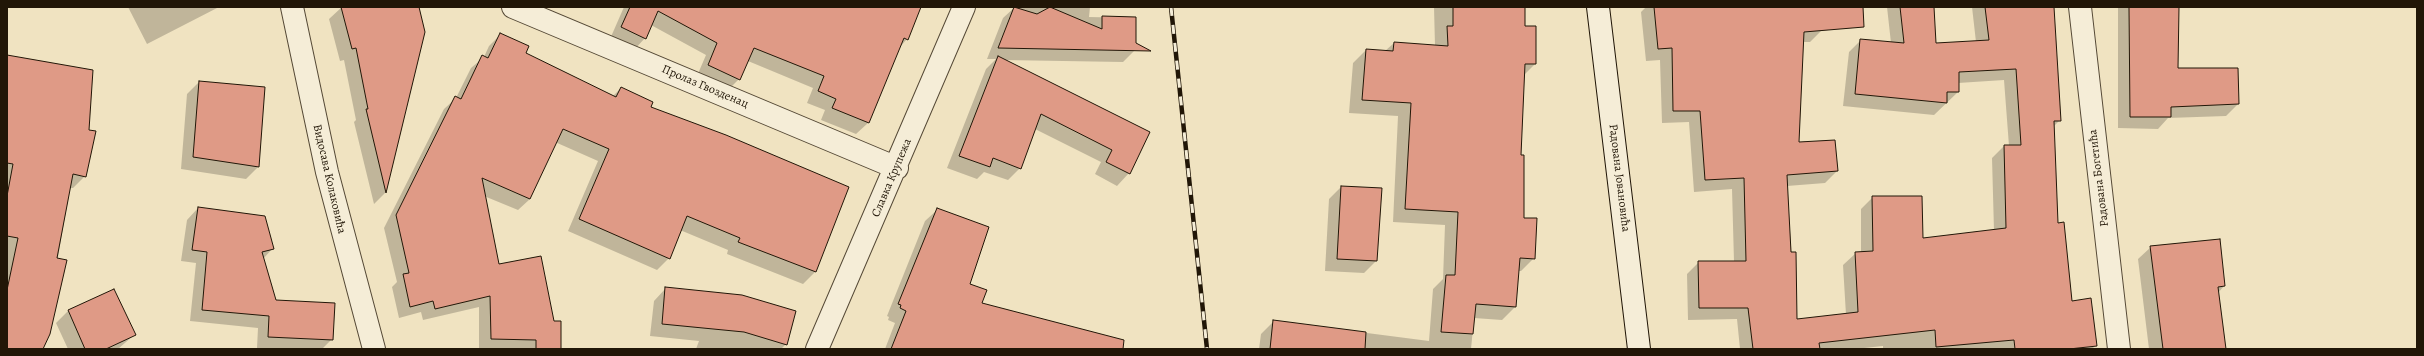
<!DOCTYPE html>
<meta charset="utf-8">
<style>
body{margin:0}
#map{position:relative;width:2424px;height:356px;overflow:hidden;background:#f0e3c1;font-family:Alegreya,serif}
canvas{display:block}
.frame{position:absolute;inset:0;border:8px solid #211607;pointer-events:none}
</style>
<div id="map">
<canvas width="2424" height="356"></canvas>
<div class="frame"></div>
</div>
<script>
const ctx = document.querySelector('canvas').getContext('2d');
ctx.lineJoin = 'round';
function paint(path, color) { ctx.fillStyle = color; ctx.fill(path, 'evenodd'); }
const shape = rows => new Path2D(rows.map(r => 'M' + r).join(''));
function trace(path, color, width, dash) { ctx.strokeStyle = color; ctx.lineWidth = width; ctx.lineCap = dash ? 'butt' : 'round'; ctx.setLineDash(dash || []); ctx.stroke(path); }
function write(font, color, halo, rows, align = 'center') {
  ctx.font = font + ' Alegreya,serif'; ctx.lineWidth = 3; ctx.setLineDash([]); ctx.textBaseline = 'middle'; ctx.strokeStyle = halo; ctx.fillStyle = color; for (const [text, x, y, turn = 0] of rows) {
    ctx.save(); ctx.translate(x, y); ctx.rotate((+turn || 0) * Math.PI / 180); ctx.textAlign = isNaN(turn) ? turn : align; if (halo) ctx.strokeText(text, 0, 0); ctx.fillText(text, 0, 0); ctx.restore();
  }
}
const shadow = shape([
 [128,7,219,7,147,44],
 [342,7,418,7,424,32,385,193,374,204,354,122,356,120,344,60,340,61,329,19],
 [624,7,920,7,907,39,900,47,868,123,856,134,821,120,825,110,807,103,813,88,748,61,739,79,727,91,697,76,706,55,651,25,645,38,634,50,610,39],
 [1015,7,1090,7,1089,17,1135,18,1135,50,1123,62,1003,60,1149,133,1129,173,1117,186,1095,174,1101,162,1035,129,1020,168,1008,180,984,172,977,179,947,168,986,69,996,59,987,59,1003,18],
 [1434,7,1524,7,1524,27,1535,64,1523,76,1520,156,1523,219,1534,258,1521,271,1518,271,1515,307,1502,320,1474,318,1471,349,1259,349,1261,334,1274,321,1429,341,1433,289,1443,279,1445,225,1393,222,1398,116,1349,113,1353,63,1366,50,1385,51,1394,43,1435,46],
 [1646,7,1820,7,1822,30,1810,42,1803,42,1798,143,1837,171,1825,183,1787,186,1796,320,1846,315,1843,265,1856,253,1861,253,1861,209,1873,197,1922,239,1994,231,1992,158,2004,146,2009,146,2004,80,1958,83,1958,92,1934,115,1843,106,1849,52,1861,40,1891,43,1887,7,1933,7,1935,44,1976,42,1972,7,2053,7,2060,120,2053,127,2057,224,2071,302,2096,345,2092,349,1883,349,1883,346,1855,349,1740,349,1737,319,1688,320,1687,274,1699,262,1734,262,1732,189,1694,192,1689,122,1662,123,1660,60,1646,61,1641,12],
 [2118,7,2178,7,2177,69,2238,104,2226,116,2168,118,2158,129,2118,128],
 [501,34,524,53,612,97,621,88,650,107,848,187,815,272,803,284,727,254,728,250,680,230,669,258,657,270,568,231,598,161,555,142,530,199,518,210,484,196,498,265,560,349,479,349,479,307,423,320,421,312,399,318,392,287,397,282,384,228,444,109,456,98,471,68,484,57,489,46],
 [7,56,85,176,73,188,70,188,42,349,7,349],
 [199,82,264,88,258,167,246,179,181,169,187,94],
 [1341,187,1376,261,1364,273,1325,271,1329,199],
 [198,208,273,248,263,259,276,301,332,339,322,349,257,348,258,328,190,321,196,263,181,261,187,220],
 [937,210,969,284,981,304,1073,349,885,349,895,323,888,320,889,317,887,316,925,221],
 [2219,240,2224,286,2218,293,2225,349,2149,349,2138,259,2151,247],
 [666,288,786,344,781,349,696,349,699,341,650,336,654,301],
 [113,290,134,335,118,349,68,349,56,323,68,311]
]);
const building = shape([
 [341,7,419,7,425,32,386,193,366,109,368,109,356,48,352,49,341,7],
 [630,7,921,7,908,40,904,38,869,123,832,108,836,99,818,91,824,76,754,48,740,80,708,65,717,43,658,11,646,39,621,27,630,7],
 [1014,7,1037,14,1050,7,1102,29,1102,16,1136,17,1136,43,1151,51,998,48,1014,7],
 [1453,7,1525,7,1525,26,1536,26,1536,64,1525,64,1521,155,1524,155,1524,218,1537,218,1535,259,1520,258,1516,307,1476,304,1473,334,1441,332,1446,275,1455,275,1458,212,1405,209,1411,103,1362,100,1366,49,1393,51,1394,42,1448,46,1447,26,1453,26,1453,7],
 [1654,7,1863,7,1864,27,1804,32,1799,142,1835,140,1838,171,1787,175,1791,252,1796,252,1797,319,1858,312,1855,252,1873,251,1872,196,1922,196,1923,238,2006,228,2004,145,2021,145,2016,69,1959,72,1959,92,1947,92,1947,103,1855,94,1860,39,1904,43,1900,7,1934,7,1936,43,1989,40,1985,7,2054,7,2061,121,2054,121,2058,223,2064,222,2072,301,2091,298,2097,346,2069,349,2015,349,2014,340,1936,347,1935,330,1819,343,1820,349,1753,349,1748,308,1699,308,1698,261,1746,261,1744,178,1705,180,1700,111,1673,111,1672,48,1658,49,1654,7],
 [2129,7,2179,7,2178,68,2238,68,2239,104,2171,107,2171,117,2130,117,2129,7],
 [500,33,529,46,526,53,616,97,621,87,653,102,651,107,726,135,849,187,816,272,738,242,740,238,687,216,670,259,579,219,609,149,563,129,530,199,482,178,499,264,541,256,554,321,561,321,561,349,536,349,536,340,491,339,490,296,435,309,433,301,410,307,403,274,409,273,396,215,455,96,461,99,482,55,488,58,500,33],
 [7,55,93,70,89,130,96,131,86,177,73,174,57,258,67,260,50,334,43,349,7,349,7,290,18,238,7,236,7,196,13,164,7,163,7,55],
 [998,56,1150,132,1130,174,1106,162,1112,150,1041,114,1021,169,993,158,990,167,959,156,998,56],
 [199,81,265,87,259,167,193,157,199,81],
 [1341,186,1382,188,1377,261,1337,259,1341,186],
 [198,207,265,216,274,249,262,252,276,300,335,303,333,340,268,337,269,316,202,310,207,252,192,250,198,207],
 [937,208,989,227,970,284,987,290,982,303,1124,340,1123,349,891,349,906,311,900,308,901,305,898,304,937,208],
 [2220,239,2225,286,2218,287,2226,349,2163,349,2150,246,2220,239],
 [665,287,742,295,796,311,787,345,744,332,662,324,665,287],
 [114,289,136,335,106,349,85,349,68,310,114,289],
 [1273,320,1366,332,1365,349,1270,349,1273,320]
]);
const minor = shape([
 [513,7,897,168],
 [2080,7,2119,349],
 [817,349,964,7]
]);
const tertiary = shape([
 [292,7,327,172,374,349]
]);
const secondary = shape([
 [1598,7,1639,349]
]);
const rail = shape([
 [1171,7,1207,349]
]);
const streetNames = [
 ["Пролаз Гвозденац",705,87,23],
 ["Славка Крупежа",892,178,-67],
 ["Радована Јовановића",1619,178,83],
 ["Радована Богетића",2099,178,-97],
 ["Видосава Колаковића",329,179,77]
];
paint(shadow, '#0003');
paint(building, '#df9a86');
trace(building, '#211607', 1);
trace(minor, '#554936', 24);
trace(tertiary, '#554936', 24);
trace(secondary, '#211607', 24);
trace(minor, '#f5edd7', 22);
trace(tertiary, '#f5edd7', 22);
trace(secondary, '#f5edd7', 22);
trace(rail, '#211607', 4.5);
trace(rail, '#f5edd7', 3, [9]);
write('12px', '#211607', '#f5edd7', streetNames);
</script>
